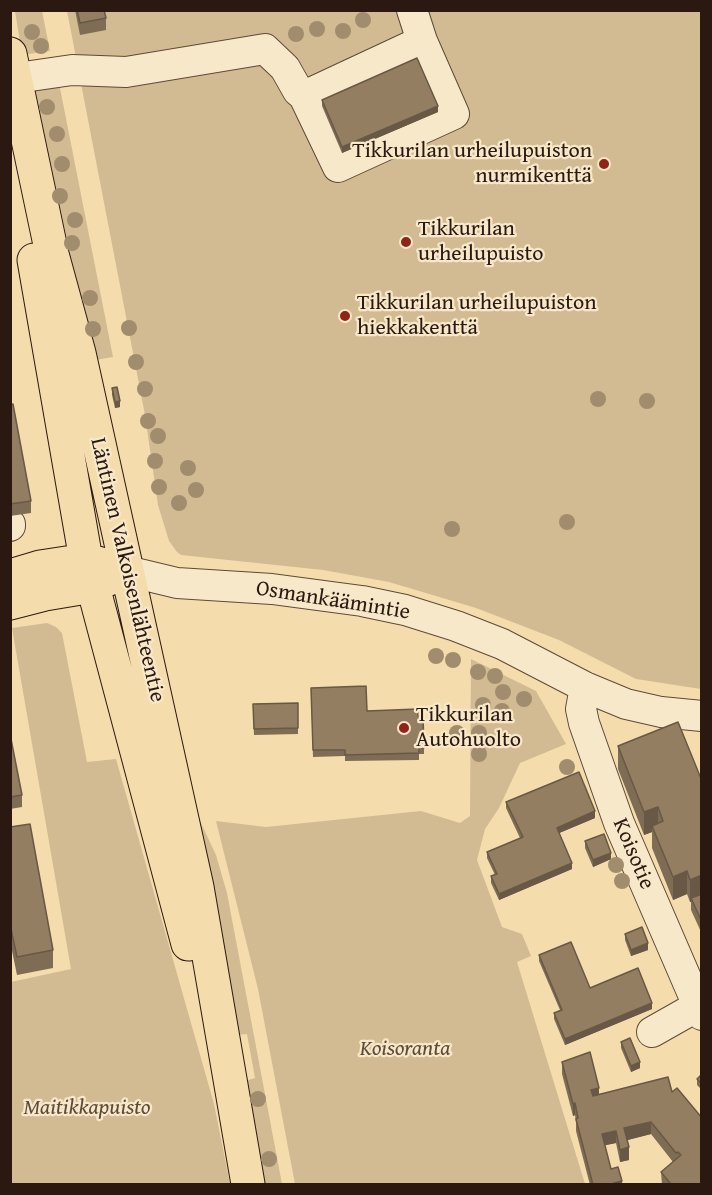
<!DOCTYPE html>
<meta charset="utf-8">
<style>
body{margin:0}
#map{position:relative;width:712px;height:1195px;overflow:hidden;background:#f4dcad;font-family:"Gentium Book Plus",serif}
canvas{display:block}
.frame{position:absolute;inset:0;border:12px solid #2b1911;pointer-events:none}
</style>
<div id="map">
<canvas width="712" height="1195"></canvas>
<div class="frame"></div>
</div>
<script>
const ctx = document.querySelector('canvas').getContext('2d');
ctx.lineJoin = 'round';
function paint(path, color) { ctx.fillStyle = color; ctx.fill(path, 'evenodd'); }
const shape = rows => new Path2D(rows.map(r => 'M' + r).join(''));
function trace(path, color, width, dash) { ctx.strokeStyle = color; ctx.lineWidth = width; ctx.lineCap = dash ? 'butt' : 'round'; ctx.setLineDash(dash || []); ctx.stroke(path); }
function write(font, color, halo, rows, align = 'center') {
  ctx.font = font + ' "Gentium Book Plus",serif'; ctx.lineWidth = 4.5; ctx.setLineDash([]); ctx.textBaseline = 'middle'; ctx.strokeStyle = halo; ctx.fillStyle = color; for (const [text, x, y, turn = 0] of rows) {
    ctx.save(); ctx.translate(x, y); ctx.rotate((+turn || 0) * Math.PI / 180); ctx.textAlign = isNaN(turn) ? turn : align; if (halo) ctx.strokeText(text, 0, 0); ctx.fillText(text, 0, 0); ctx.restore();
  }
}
const green = shape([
 [15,11,42,11,50,51,22,55],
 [67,11,701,11,701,689,636,679,559,640,476,608,389,582,323,570,181,555,177,552,169,541,158,505,145,415],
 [59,83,113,357,90,361,29,90],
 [47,623,56,627,62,633,87,762,116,759,214,1104,230,1184,11,1184,11,982,71,969,12,628],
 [471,659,536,691,566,744,520,763,499,808,485,829,477,860,502,927,522,934,531,956,517,962,585,1184,295,1184,258,989,216,821,266,827,421,811,460,823,470,816],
 [197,821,200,821,216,855,227,893,282,1184,262,1184,245,1081,255,1078,247,1034,236,1035]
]);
const minor = shape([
 [10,79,72,70,126,72,265,49,285,68,298,91,304,96,422,41],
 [304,96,338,167,454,114,422,41,412,10],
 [10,524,10,526],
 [127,571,177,583,272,589,362,601,405,610,456,626,502,644,585,687,626,704,661,712,702,716],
 [585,687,581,709,584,723,619,823,702,1015],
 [652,1032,698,1006]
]);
const major = shape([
 [10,54,52,254,79,353,197,887,248,1184],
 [34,260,86,560,188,944],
 [10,576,40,567,86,560,108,566],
 [10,603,45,594,93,586,111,578]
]);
const trees = [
 [363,20],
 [317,29],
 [343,31],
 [32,32],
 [296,34],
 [41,46],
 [47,107],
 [57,134],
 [62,164],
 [60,196],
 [75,220],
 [72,243],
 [90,298],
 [129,328],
 [93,329],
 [136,362],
 [145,389],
 [598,399],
 [647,401],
 [148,421],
 [158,436],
 [155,461],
 [188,468],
 [159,487],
 [196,490],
 [179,503],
 [567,522],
 [452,529],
 [436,656],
 [453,660],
 [478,672],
 [495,676],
 [503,692],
 [524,699],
 [483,705],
 [502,711],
 [457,733],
 [479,733],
 [479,754],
 [567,767],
 [616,865],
 [622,881],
 [258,1099],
 [269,1159]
];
const wall = shape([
 [75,10,104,10,106,18,106,30,80,35],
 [322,100,438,112,342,153,322,106],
 [112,388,120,407,115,408,112,395],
 [10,405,31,501,31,513,10,516],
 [311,688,367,711,424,748,424,754,419,754,419,760,345,761,345,756,313,757],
 [298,703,298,734,254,735,253,704],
 [10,734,22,795,22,807,10,809],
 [618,746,702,781,702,934,691,910,691,902,690,902,687,894,673,900,652,848,652,832,644,835,618,769],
 [506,802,595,818,559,833,572,869,499,900,491,883,491,876,495,875,487,858,487,852,520,838,506,808],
 [10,827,53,950,53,968,17,975,10,941],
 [585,841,611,859,593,867,585,848],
 [625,934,648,950,631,956,625,940],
 [539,955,590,988,652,1009,565,1045,554,1019,554,1013,560,1010,539,961],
 [621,1042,640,1068,631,1072,621,1048],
 [562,1062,599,1095,672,1092,702,1185,662,1185,661,1172,673,1162,651,1134,627,1140,629,1160,620,1162,616,1143,605,1145,611,1169,622,1185,590,1185,576,1131,576,1123,575,1115,573,1116,562,1074],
 [702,1074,702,1090,697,1085,697,1079]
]);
const shadedWall = shape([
 [438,106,438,112,342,153,342,147],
 [120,401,120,407,115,408,115,402],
 [658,807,658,830,652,826,652,832,644,835,644,812],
 [595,811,595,818,557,834,557,828],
 [611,853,611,859,593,867,593,860],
 [572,863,572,869,499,900,499,894],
 [687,871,687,894,673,900,673,877],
 [702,875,702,898,691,898,691,902,690,902,690,880],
 [648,943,648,950,631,956,631,950],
 [652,1003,652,1009,565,1045,565,1039],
 [640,1062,640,1068,631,1072,631,1066],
 [599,1088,599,1101,591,1102,591,1090],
 [575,1103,575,1115,573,1116,573,1104],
 [651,1122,651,1134,624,1141,624,1128],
 [616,1131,616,1143,602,1146,602,1134],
 [629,1147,629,1160,620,1162,620,1150],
 [622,1181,622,1185,607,1185]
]);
const building = shape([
 [77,10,104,10,106,18,80,23,77,10],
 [417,58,438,106,342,147,322,100,417,58],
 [117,387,120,401,115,402,112,388,117,387],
 [13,404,31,501,10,504,10,405,13,404],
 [366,686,367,711,418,709,418,716,423,716,424,748,419,748,419,753,345,755,345,750,313,750,311,688,366,686],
 [298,703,298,728,254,729,253,704,298,703],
 [678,722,702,781,702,875,690,880,687,871,673,877,652,826,663,821,658,807,644,812,618,746,678,722],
 [10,734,22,795,10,797,10,734],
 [579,772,595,811,557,828,572,863,499,894,491,876,497,874,487,852,523,837,506,802,579,772],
 [30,824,53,950,17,957,10,924,10,827,30,824],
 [604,834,611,853,593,860,585,841,604,834],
 [702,894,702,922,691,898,702,894],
 [642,927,648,943,631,950,625,934,642,927],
 [571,942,590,988,638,968,652,1003,565,1039,554,1013,562,1010,539,955,571,942],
 [630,1038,640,1062,631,1066,621,1042,630,1038],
 [590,1052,599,1088,591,1090,593,1096,668,1077,672,1092,677,1088,702,1118,702,1185,668,1185,670,1183,661,1172,681,1155,678,1152,676,1153,651,1122,624,1128,629,1147,620,1150,616,1131,602,1134,611,1169,618,1167,622,1181,607,1185,593,1185,576,1119,578,1118,575,1103,573,1104,562,1062,590,1052],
 [702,1074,702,1084,697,1079,702,1074]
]);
const markers = [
 [604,164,6,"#8f2418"],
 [406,242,6,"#8f2418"],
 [345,316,6,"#8f2418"],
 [404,728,6,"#8f2418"]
];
const poiNames = [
 ["Tikkurilan urheilupuiston",592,151,"right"],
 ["nurmikenttä",592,176,"right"],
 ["Tikkurilan",418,229],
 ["urheilupuisto",418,254],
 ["Tikkurilan urheilupuiston",357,303],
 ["hiekkakenttä",357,328],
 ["Tikkurilan",416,715],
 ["Autohuolto",416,740]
];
const streetNames = [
 ["Läntinen Valkoisenlähteentie",127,570,77],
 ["Osmankäämintie",333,601,9],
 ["Koisotie",633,854,67]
];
const parkNames = [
 ["Koisoranta",405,1049],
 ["Maitikkapuisto",87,1108]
];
paint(green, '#d2bb92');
trace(minor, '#5d4a38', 32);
trace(major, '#2b1911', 35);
trace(minor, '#f8e8ca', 30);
trace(major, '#f4dcad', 33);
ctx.fillStyle = '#a18c6d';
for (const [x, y] of trees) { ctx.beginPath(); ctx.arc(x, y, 8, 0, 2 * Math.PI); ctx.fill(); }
paint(wall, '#7f6c54');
paint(shadedWall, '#685845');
paint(building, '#947e62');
trace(building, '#685845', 1.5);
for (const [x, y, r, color] of markers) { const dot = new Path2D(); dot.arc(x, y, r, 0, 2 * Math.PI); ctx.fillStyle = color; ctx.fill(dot); trace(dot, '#f8e8ca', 2); }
write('22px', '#2b1911', '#f8e8ca', poiNames, 'left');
write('22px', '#2b1911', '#f8e8ca', streetNames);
write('italic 22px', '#5d4a38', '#f8e8ca', parkNames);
</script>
